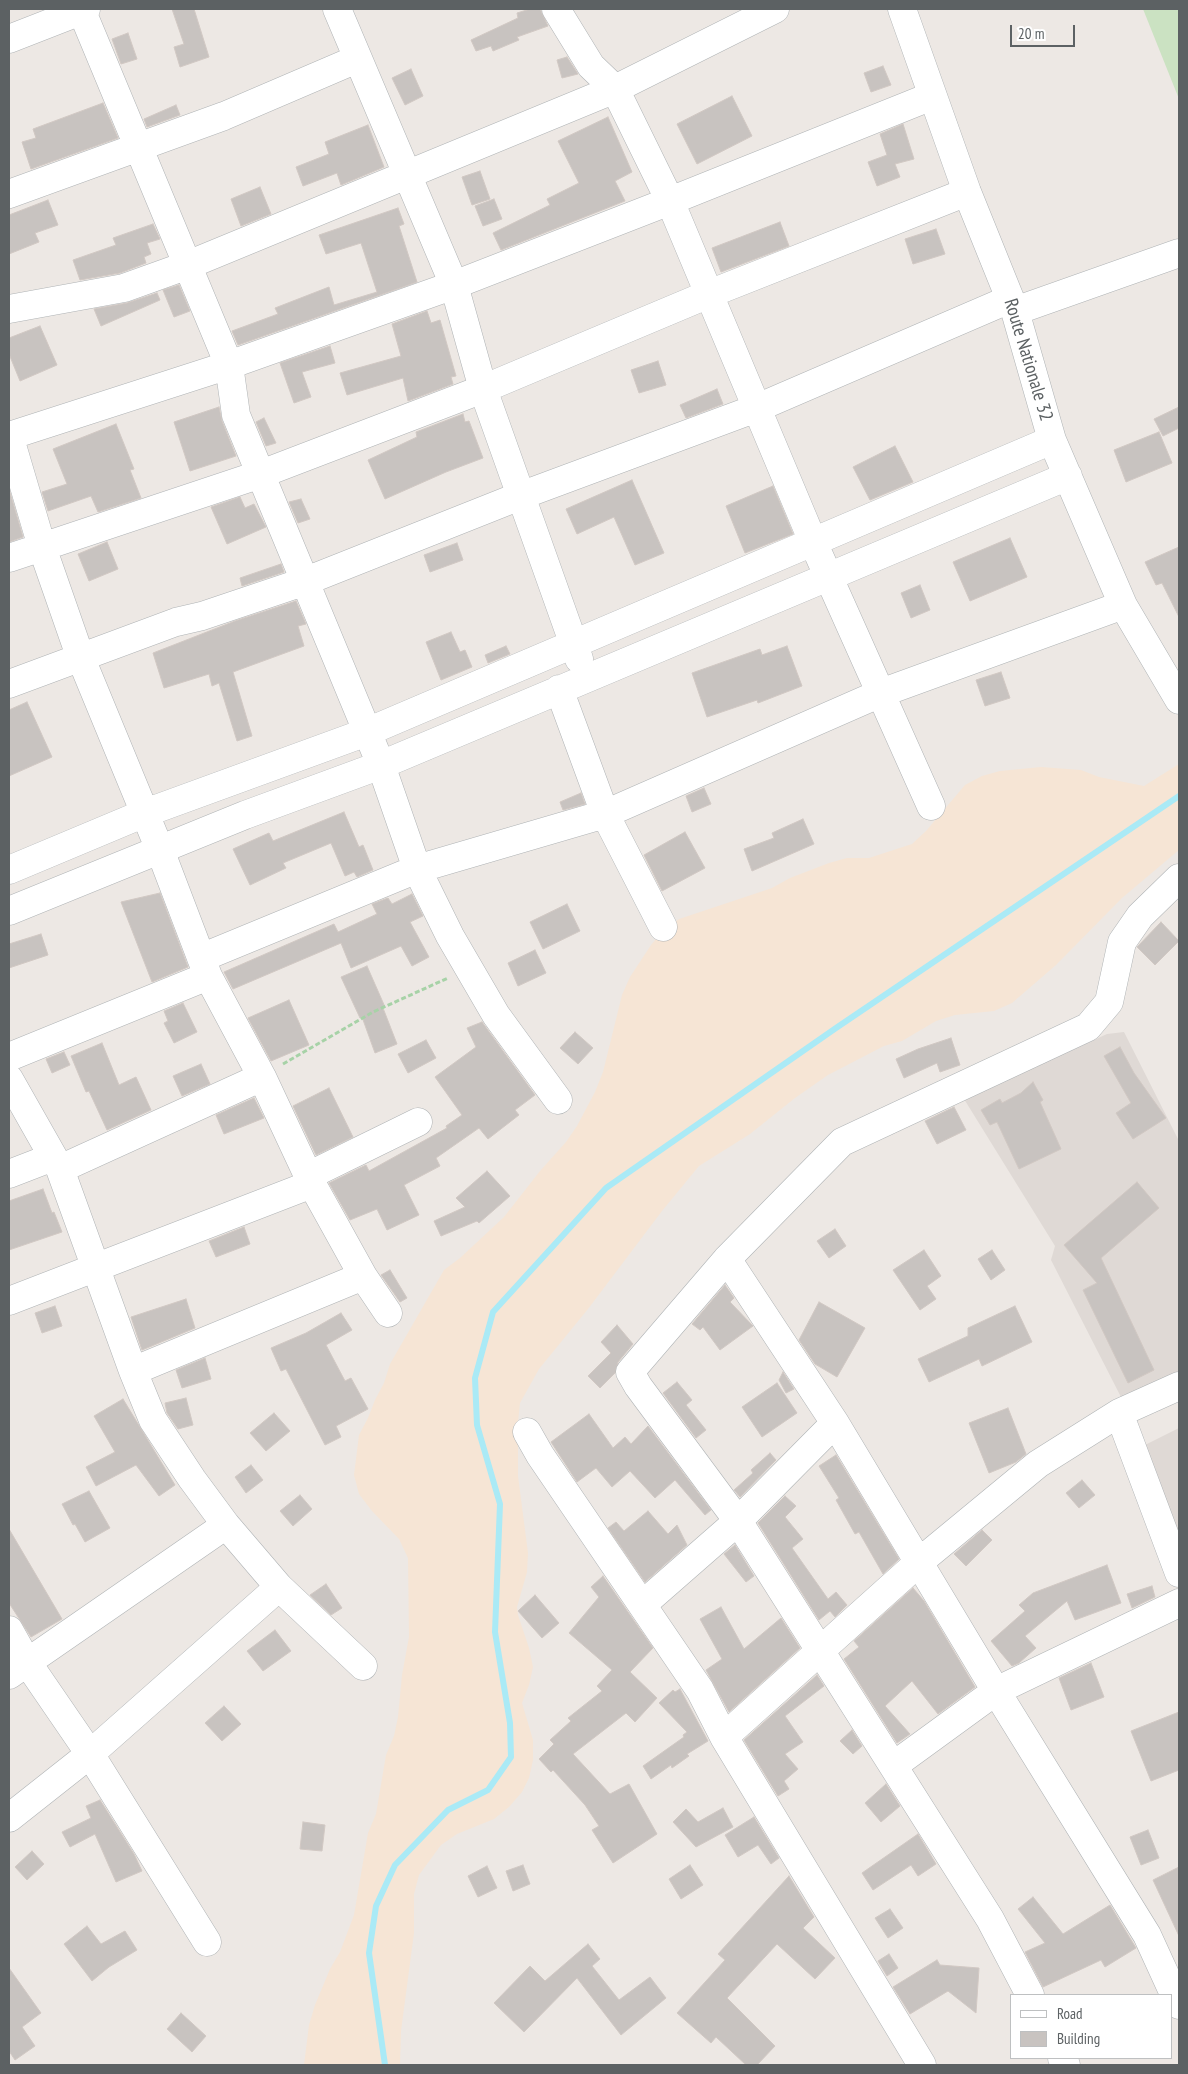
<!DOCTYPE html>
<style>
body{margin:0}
#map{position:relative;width:1188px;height:2074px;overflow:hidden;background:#ede8e4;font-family:"PT Sans Narrow",sans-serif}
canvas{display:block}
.frame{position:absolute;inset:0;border:10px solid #5c6163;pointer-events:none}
.legend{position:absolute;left:1010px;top:1994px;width:162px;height:65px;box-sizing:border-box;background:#fff;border:1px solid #bec0c1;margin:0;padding:6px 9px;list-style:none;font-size:15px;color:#5c6163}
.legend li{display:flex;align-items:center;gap:10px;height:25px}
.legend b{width:25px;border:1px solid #bec0c1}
.scale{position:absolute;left:1010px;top:25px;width:65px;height:22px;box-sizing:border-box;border:2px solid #5c6163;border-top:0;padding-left:6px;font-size:15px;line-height:18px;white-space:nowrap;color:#5c6163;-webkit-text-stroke:4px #fff;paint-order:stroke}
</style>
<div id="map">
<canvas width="1188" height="2074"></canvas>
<div class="frame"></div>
<ul class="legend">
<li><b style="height:6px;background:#fff"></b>Road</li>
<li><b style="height:14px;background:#c8c3c0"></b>Building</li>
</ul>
<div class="scale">20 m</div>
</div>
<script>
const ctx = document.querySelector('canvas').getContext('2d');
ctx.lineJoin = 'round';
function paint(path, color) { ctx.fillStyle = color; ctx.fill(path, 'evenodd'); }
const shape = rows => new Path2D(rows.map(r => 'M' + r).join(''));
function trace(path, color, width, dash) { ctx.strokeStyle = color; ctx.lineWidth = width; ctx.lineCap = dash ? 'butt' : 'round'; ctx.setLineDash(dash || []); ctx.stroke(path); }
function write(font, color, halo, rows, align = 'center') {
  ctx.font = font + ' "PT Sans Narrow",sans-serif'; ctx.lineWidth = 4; ctx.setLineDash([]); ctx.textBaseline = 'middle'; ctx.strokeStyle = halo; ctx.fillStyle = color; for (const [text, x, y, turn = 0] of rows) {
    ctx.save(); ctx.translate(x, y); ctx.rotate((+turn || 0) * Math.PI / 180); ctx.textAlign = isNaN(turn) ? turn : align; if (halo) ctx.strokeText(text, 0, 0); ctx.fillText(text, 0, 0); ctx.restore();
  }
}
const education = shape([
 [1124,1032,1179,1141,1179,1371,1122,1399,1051,1260,1055,1246,964,1099,1107,1034],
 [1179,1428,1179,1546,1141,1447]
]);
const green = shape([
 [1143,9,1179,9,1179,99]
]);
const sand = shape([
 [1179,764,1179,850,1122,898,1056,965,1012,1003,994,1011,955,1015,936,1021,902,1041,884,1046,828,1075,795,1098,750,1134,699,1166,662,1211,588,1309,539,1369,520,1403,518,1422,518,1476,528,1553,527,1572,517,1607,518,1615,529,1648,533,1667,529,1685,522,1703,533,1740,533,1760,529,1778,522,1792,509,1807,494,1819,457,1834,441,1845,419,1875,414,1894,414,1933,401,2031,400,2065,304,2065,309,2025,315,2005,330,1969,340,1952,354,1915,368,1833,376,1814,386,1755,394,1736,398,1717,402,1675,409,1637,408,1558,399,1539,372,1511,359,1494,354,1475,359,1435,368,1418,375,1400,384,1383,390,1364,444,1270,460,1258,504,1217,540,1171,566,1142,577,1126,595,1092,603,1072,622,995,630,977,651,945,663,931,679,919,772,888,790,878,829,863,847,858,869,858,912,844,926,831,965,785,982,776,1000,771,1041,767,1081,770,1099,777,1144,786]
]);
const stream = shape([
 [385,2065,369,1953,376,1906,395,1865,448,1810,488,1790,511,1757,510,1723,495,1632,500,1504,477,1425,475,1378,493,1312,606,1188,836,1028,1179,796]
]);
const building = shape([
 [172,9,194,9,209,57,180,67,174,47,184,44,172,9],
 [530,9,540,9,548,26,517,37,519,40,493,51,491,46,476,51,471,40,518,18,517,13,530,9],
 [128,33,137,59,121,64,112,39,128,33],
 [567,57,578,74,562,78,557,60,567,57],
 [883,66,891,85,871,92,864,73,883,66],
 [411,69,423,96,405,105,392,78,411,69],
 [732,96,752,136,697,164,677,124,732,96],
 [103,103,118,138,31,169,22,142,36,138,33,129,103,103],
 [176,105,180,115,147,127,144,119,176,105],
 [608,117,632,172,615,181,625,201,501,250,493,233,550,205,547,199,579,183,558,141,608,117],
 [903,124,914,159,895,164,900,177,877,186,868,162,887,155,880,134,903,124],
 [368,125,384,167,341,185,337,173,303,186,296,167,329,154,325,142,368,125],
 [480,171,490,199,472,205,462,177,480,171],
 [260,187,271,214,241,226,231,199,260,187],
 [494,199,502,219,483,226,475,206,494,199],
 [48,200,58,225,35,233,39,242,9,254,9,215,48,200],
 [398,208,404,224,399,226,417,282,238,345,232,331,278,314,275,308,329,287,334,305,377,292,361,243,326,254,319,235,398,208],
 [780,222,789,246,721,272,712,248,780,222],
 [153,224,160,239,147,243,151,254,144,257,146,263,120,273,80,280,73,260,116,245,113,238,153,224],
 [936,229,945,254,913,264,905,239,936,229],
 [179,285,190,311,174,317,163,290,179,285],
 [157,293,160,300,101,326,94,309,127,303,157,293],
 [427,311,431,323,440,320,456,376,451,377,453,384,408,401,403,378,347,395,340,373,401,356,392,324,427,311],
 [40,326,57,365,20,381,9,354,9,338,40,326],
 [330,346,335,363,302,372,311,397,294,403,280,363,330,346],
 [658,361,666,385,639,393,631,370,658,361],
 [717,389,723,404,686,418,680,405,717,389],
 [219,407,222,421,236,456,190,471,174,422,219,407],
 [1179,407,1179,428,1163,436,1154,419,1179,407],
 [463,414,465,422,469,421,483,458,446,472,385,499,368,460,417,437,416,432,463,414],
 [264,418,276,443,266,446,256,422,264,418],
 [116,424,134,469,130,470,141,498,98,512,91,496,48,511,42,492,67,484,53,449,116,424],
 [1159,432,1172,463,1126,482,1114,450,1159,432],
 [895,446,913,482,870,500,853,467,895,446],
 [632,480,664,553,635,565,614,517,577,534,566,509,632,480],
 [773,486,793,534,745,553,726,506,773,486],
 [9,489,23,537,9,542,9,489],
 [240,497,245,508,254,504,266,527,227,544,211,507,240,497],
 [301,499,310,519,298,523,289,502,301,499],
 [1010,538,1027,577,970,601,953,562,1010,538],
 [107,542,118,569,89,581,78,554,107,542],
 [457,543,463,560,430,572,424,555,457,543],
 [1179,547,1179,617,1162,583,1156,585,1145,562,1179,547],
 [281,564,284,572,242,586,240,578,281,564],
 [920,585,930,610,911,618,901,593,920,585],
 [296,601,306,624,298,626,304,646,233,672,252,736,237,741,219,683,212,686,209,674,164,688,153,653,235,621,296,601],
 [451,632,460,652,465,650,472,667,441,680,426,642,451,632],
 [506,646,510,654,488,663,485,655,506,646],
 [787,646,802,686,758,703,757,700,707,717,692,673,760,649,762,655,787,646],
 [1001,672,1010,698,985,706,976,680,1001,672],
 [27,702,52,757,9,776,9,710,27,702],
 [704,788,711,804,692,812,686,796,704,788],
 [581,793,585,804,563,810,560,802,581,793],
 [344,812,359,847,363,845,373,870,357,877,354,872,345,876,331,843,283,863,286,868,250,885,233,849,269,833,273,841,344,812],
 [803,819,814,844,752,871,744,849,774,838,772,833,803,819],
 [685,832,705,868,662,891,644,855,685,832],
 [160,893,188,967,152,982,121,902,160,893],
 [412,894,423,916,410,922,429,957,412,966,401,946,351,968,341,943,233,989,224,972,334,924,338,932,377,914,372,904,388,898,392,904,412,894],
 [567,904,580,931,543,949,530,922,567,904],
 [1161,922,1179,941,1155,965,1137,947,1161,922],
 [41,934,48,955,9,968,9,944,41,934],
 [535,950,546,973,518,986,508,963,535,950],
 [367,966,385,1007,383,1008,397,1044,375,1053,362,1017,360,1018,341,977,367,966],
 [289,1000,309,1045,271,1061,248,1018,289,1000],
 [183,1003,197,1032,174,1043,164,1023,168,1021,164,1011,183,1003],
 [482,1022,535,1095,515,1110,519,1115,488,1139,479,1128,436,1158,440,1166,404,1185,419,1215,387,1230,377,1209,350,1220,329,1183,366,1165,369,1171,447,1128,446,1126,462,1115,435,1077,476,1047,467,1028,482,1022],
 [575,1032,593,1048,578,1064,560,1048,575,1032],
 [951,1038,960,1065,940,1072,937,1063,904,1078,896,1059,918,1049,951,1038],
 [426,1040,436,1058,408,1073,398,1054,426,1040],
 [102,1043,119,1085,136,1077,151,1110,107,1130,89,1091,86,1092,71,1056,102,1043],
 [1120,1047,1134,1073,1166,1118,1133,1139,1116,1113,1131,1103,1104,1056,1120,1047],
 [64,1052,70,1065,52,1073,46,1059,64,1052],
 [201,1064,210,1084,182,1096,173,1076,201,1064],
 [1033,1082,1043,1100,1040,1102,1061,1149,1019,1169,997,1122,990,1125,981,1110,1000,1099,1002,1103,1021,1093,1033,1082],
 [329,1088,353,1137,316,1155,293,1106,329,1088],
 [254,1098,264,1118,224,1134,216,1115,254,1098],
 [954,1107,966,1130,937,1144,925,1121,954,1107],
 [487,1171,510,1196,479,1223,477,1221,441,1236,434,1221,465,1207,456,1198,487,1171],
 [1137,1182,1159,1208,1101,1258,1154,1370,1128,1383,1083,1290,1097,1283,1064,1245,1137,1182],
 [43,1189,52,1213,54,1212,62,1232,9,1250,9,1201,43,1189],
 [244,1227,250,1244,216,1257,209,1241,244,1227],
 [835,1229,846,1246,829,1258,817,1241,835,1229],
 [924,1250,941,1276,927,1286,936,1299,920,1310,893,1270,924,1250],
 [992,1250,1005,1270,991,1280,978,1259,992,1250],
 [390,1270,407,1298,400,1302,381,1275,390,1270],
 [725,1285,734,1298,730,1302,753,1326,720,1350,703,1327,700,1330,692,1324,725,1285],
 [186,1299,195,1328,142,1350,131,1317,186,1299],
 [819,1302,865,1328,837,1377,815,1364,799,1340,819,1302],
 [55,1306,62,1326,42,1333,35,1313,55,1306],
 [1015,1306,1032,1342,982,1366,979,1359,929,1382,918,1359,968,1336,968,1328,1015,1306],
 [341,1313,352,1330,326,1345,345,1381,351,1378,368,1409,336,1426,341,1437,325,1445,286,1369,281,1371,271,1348,306,1333,341,1313],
 [617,1325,633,1344,618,1362,615,1373,600,1388,588,1376,611,1353,601,1342,617,1325],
 [205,1358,211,1379,182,1388,176,1370,205,1358],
 [783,1372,794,1389,786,1393,779,1380,783,1372],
 [677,1382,692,1400,686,1405,706,1430,696,1438,663,1393,677,1382],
 [777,1383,797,1413,762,1437,742,1407,777,1383],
 [186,1398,193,1425,178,1429,167,1413,165,1403,186,1398],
 [123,1399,175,1485,159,1496,136,1465,96,1486,86,1467,115,1452,94,1416,123,1399],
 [1008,1408,1026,1454,1016,1462,989,1473,969,1423,1008,1408],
 [274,1413,290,1431,266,1451,250,1433,274,1413],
 [589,1414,613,1448,625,1437,631,1444,648,1426,711,1510,705,1515,675,1480,655,1498,630,1471,612,1487,596,1468,577,1482,551,1442,589,1414],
 [770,1453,776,1460,740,1497,734,1490,753,1473,751,1470,770,1453],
 [836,1455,899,1559,883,1574,859,1532,855,1534,836,1500,839,1498,819,1466,836,1455],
 [251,1465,263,1480,246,1493,235,1477,251,1465],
 [1082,1480,1095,1495,1079,1508,1066,1493,1082,1480],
 [89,1491,110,1528,85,1542,75,1524,73,1525,62,1504,89,1491],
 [300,1495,312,1509,293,1526,280,1511,300,1495],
 [785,1496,796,1506,785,1517,803,1539,792,1548,828,1599,836,1592,847,1605,835,1617,830,1611,819,1620,758,1523,785,1496],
 [648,1511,668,1534,677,1525,687,1545,645,1582,608,1528,616,1522,624,1531,648,1511],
 [9,1529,62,1619,31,1637,9,1603,9,1529],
 [982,1530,992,1540,966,1566,954,1554,982,1530],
 [735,1545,754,1576,746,1582,724,1554,735,1545],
 [1107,1565,1121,1603,1075,1620,1067,1601,1025,1636,1036,1648,1019,1663,1012,1666,991,1641,1025,1611,1019,1605,1033,1593,1107,1565],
 [603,1576,653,1648,630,1672,657,1698,635,1722,626,1713,573,1754,610,1794,629,1784,657,1834,613,1863,592,1830,599,1826,585,1805,553,1770,551,1772,539,1759,554,1744,550,1740,571,1721,568,1718,602,1691,597,1686,612,1670,569,1633,599,1597,591,1587,603,1576],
 [326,1584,342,1608,331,1615,310,1595,326,1584],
 [1152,1586,1155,1597,1132,1608,1127,1594,1152,1586],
 [913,1588,924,1601,975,1687,938,1714,912,1681,885,1706,910,1734,897,1743,844,1659,859,1647,854,1641,913,1588],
 [535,1595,559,1623,542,1638,518,1611,535,1595],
 [721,1607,744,1649,781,1618,800,1648,729,1712,706,1670,722,1659,700,1619,721,1607],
 [275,1630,291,1651,263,1671,247,1651,275,1630],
 [1091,1663,1104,1697,1071,1710,1059,1678,1091,1663],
 [817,1675,824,1686,785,1716,803,1742,785,1754,798,1769,784,1781,789,1789,778,1796,744,1740,817,1675],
 [680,1689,708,1741,687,1754,689,1756,672,1768,671,1765,651,1779,643,1766,684,1737,683,1735,687,1732,659,1703,673,1690,675,1692,680,1689],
 [224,1706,241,1724,222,1741,205,1723,224,1706],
 [1179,1712,1179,1770,1151,1781,1131,1731,1179,1712],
 [852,1730,862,1746,853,1754,840,1741,852,1730],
 [886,1784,900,1806,881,1822,865,1803,886,1784],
 [100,1800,134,1854,142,1871,116,1882,95,1834,70,1847,62,1832,91,1818,86,1806,100,1800],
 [723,1808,733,1827,696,1847,673,1822,686,1809,698,1822,723,1808],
 [754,1817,779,1858,771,1864,758,1845,738,1857,725,1835,754,1817],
 [303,1822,325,1825,322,1851,300,1849,303,1822],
 [1148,1830,1159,1858,1141,1865,1130,1837,1148,1830],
 [918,1834,936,1864,918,1876,911,1865,873,1890,862,1873,918,1834],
 [32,1851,44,1864,27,1880,15,1867,32,1851],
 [523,1865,530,1884,513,1891,506,1871,523,1865],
 [690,1865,703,1885,681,1899,669,1879,690,1865],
 [487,1866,497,1888,478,1897,468,1876,487,1866],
 [1179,1867,1179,1936,1153,1880,1179,1867],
 [789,1876,814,1917,803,1928,835,1958,815,1979,777,1944,727,1998,775,2046,757,2065,746,2065,716,2037,711,2043,677,2013,725,1960,718,1954,789,1876],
 [1033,1897,1063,1934,1110,1905,1136,1948,1105,1967,1101,1960,1043,1987,1025,1952,1045,1943,1018,1909,1033,1897],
 [890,1909,903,1928,888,1938,875,1918,890,1909],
 [87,1926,101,1944,125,1931,137,1950,109,1967,92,1981,64,1944,87,1926],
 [588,1944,600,1959,592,1966,619,2000,650,1977,666,1998,621,2035,577,1978,524,2032,494,2003,530,1966,545,1981,588,1944],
 [889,1954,898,1968,887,1976,878,1961,889,1954],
 [937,1960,940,1965,979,1968,976,2013,948,1991,910,2014,893,1987,937,1960],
 [9,1968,41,2013,22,2027,35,2046,15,2060,9,2051,9,1968],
 [181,2013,206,2036,192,2052,167,2029,181,2013]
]);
const path = shape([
 [283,1064,373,1012,448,978]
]);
const minor = shape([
 [81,9,229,365,236,415,381,765,417,869,450,936,496,1015,558,1100],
 [337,9,454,285,483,389,579,659],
 [556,9,591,66,615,89,670,201,813,542,931,806],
 [902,9,967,192,1015,311,1052,440,1123,605,1179,700],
 [9,39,86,9],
 [9,194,224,116,357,59],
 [9,309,124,288,188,265,615,89,775,9],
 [1015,311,1179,253],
 [9,435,42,547,80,656,160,850,208,976,262,1077,312,1184,363,1276,388,1313],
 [9,436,229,365,454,285,670,201,932,96],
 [9,558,261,474,483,389,709,294,967,192],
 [9,684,176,622,202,616,306,581,520,496,757,408,1010,299],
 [559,689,605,814,663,927],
 [9,870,145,813,367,732,1052,440],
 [9,911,245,815,381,765,1068,476],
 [201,958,417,869,605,814,881,693,1123,605],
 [9,1057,208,976],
 [9,1079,60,1169,133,1371,153,1420,192,1479,226,1525,279,1587,363,1666],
 [60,1169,262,1077],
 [9,1174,53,1157],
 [308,1176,418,1122],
 [727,1259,835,1423,996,1691,1147,1935,1179,2005],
 [9,1301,312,1184],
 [133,1371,363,1276],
 [1119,1413,1179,1573],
 [527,1432,540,1455,700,1690,724,1737,922,2065],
 [642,1605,738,1521,835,1423],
 [9,1630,27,1662,90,1754,207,1942],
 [9,1675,226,1525],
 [724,1737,918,1563,1038,1464,1119,1413,1179,1386],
 [893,1766,996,1691,1179,1603],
 [9,1818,90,1754,279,1587],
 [1030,1995,990,1919,738,1521,638,1386,630,1372,727,1259,842,1142,1088,1027,1109,1002,1122,942,1140,916,1179,878],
 [1062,2058,1066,2065]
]);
const streetNames = [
 ["Route Nationale 32",1028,360,73]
];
paint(education, '#dfd9d5');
paint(green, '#cbe2c2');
paint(sand, '#f6e5d5');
trace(stream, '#aaeaf6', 6);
paint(building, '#c8c3c0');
trace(building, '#d1c8c3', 1);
trace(minor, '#afb3b5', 29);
trace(path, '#a7d2a7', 3, [5, 2.5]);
trace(minor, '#fff', 28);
write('19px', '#5c6163', '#fff', streetNames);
</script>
